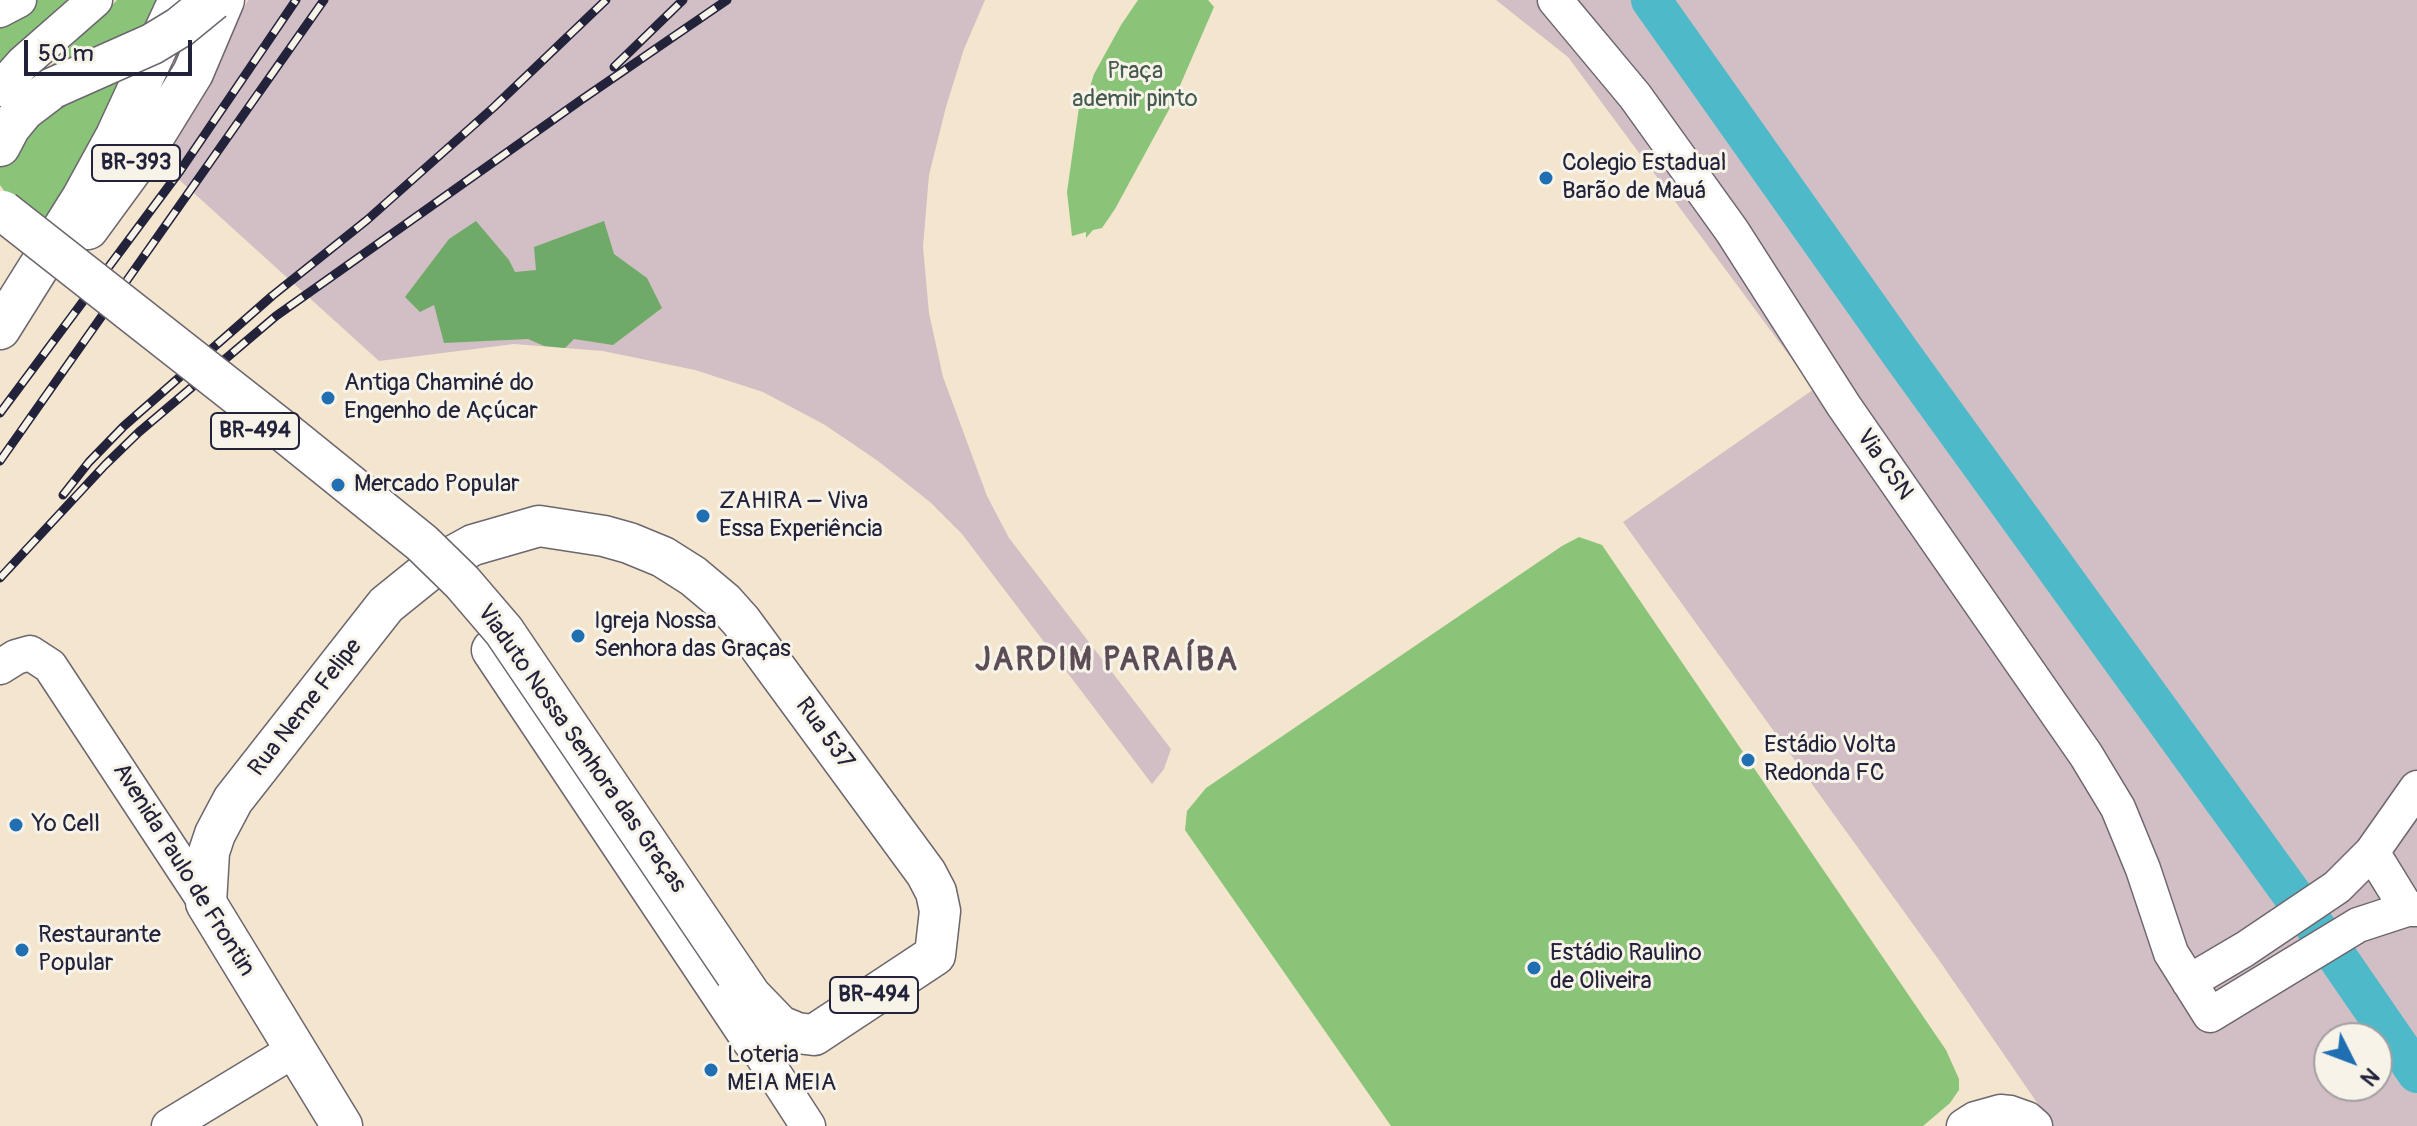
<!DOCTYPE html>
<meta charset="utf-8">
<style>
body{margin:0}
#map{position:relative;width:2417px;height:1126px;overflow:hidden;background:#f4e5cf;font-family:Pangolin,sans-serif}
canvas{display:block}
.north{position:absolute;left:2313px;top:1022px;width:80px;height:80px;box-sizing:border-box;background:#f7f3e8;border:2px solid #a29fa3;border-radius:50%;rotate:132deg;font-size:22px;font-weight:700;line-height:32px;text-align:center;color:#22223b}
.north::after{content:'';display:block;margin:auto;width:28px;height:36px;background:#1f6fb2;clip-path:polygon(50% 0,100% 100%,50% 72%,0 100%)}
.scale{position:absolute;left:24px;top:40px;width:168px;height:36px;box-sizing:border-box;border:4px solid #22223b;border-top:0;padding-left:10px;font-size:24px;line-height:28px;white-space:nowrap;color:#22223b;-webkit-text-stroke:6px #f7f3e8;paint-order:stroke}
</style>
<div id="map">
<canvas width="2417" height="1126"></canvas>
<div class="north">N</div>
<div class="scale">50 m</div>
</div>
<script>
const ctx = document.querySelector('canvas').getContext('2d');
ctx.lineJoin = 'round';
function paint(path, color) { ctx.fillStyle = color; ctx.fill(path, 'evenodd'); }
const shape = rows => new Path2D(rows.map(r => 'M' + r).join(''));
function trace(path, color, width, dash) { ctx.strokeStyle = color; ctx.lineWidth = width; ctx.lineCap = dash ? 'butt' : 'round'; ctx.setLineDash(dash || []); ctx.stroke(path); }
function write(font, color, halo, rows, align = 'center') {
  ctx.font = font + ' Pangolin,sans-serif'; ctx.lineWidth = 6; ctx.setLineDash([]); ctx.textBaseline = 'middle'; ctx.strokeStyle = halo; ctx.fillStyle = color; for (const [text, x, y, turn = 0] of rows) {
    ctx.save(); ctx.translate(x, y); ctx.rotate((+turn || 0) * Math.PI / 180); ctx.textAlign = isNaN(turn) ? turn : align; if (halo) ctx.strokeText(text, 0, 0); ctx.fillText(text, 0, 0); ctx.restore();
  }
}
const industrial = shape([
 [248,0,985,0,964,49,946,107,929,175,923,247,929,313,943,377,987,496,1009,538,1171,749,1164,769,1152,784,962,534,930,502,878,461,825,425,763,392,695,370,603,351,514,344,379,361,153,156,204,85],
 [1496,0,2417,0,2417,1126,2053,1126,1941,963,1623,522,1814,389,1568,57],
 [2329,1038,2377,1038,2377,1086,2329,1086]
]);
const green = shape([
 [38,0,68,0,22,40,0,65,0,20],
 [117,0,170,0,47,230,11,201,0,185,0,154,47,70],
 [1138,0,1208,0,1214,7,1172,104,1115,209,1102,228,1093,230,1086,238,1086,232,1072,236,1067,192,1080,100,1086,100,1094,74,1121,25],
 [1579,537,1602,545,1946,1050,1959,1079,1959,1090,1950,1103,1923,1126,1391,1126,1185,830,1187,811,1206,788,1562,546]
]);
const forest = shape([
 [476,221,509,260,515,272,536,270,534,247,604,221,614,254,647,278,662,308,613,345,574,339,565,348,544,346,528,339,444,343,434,305,420,312,405,297,449,239]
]);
const river = shape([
 [1651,0,1902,355,2338,958,2417,1073]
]);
const secondary = shape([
 [1555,0,1635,96,1732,231,1844,406,2086,755,2118,808,2143,869,2171,953,2210,1015,2358,925,2407,909,2417,909],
 [0,10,19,0],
 [0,89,23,63,95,0],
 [0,667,16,657,30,653,50,666,206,903],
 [2372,852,2407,909],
 [2189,982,2245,949,2337,887,2372,852,2417,788],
 [753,1041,808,1126],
 [169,1126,296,1049],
 [1964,1126,1975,1119,2000,1112,2010,1113,2027,1119,2035,1126]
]);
const primary = shape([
 [0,146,10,127,24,110,53,88],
 [88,229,145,151,193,73,224,0],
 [0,329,82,198,116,136,179,0],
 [492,650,753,1041],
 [342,1126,206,903,209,852,215,834,233,800,386,605,433,567,473,545,539,526,604,536,629,543,663,557,693,576,724,602,741,621,926,873,936,892,940,911,935,955,814,1035,797,1033,780,1026,751,996,736,974]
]);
const rail = shape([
 [614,67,683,0],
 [0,413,180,171,296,0],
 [0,461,324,0],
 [63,495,89,462,124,426,272,296,367,220,494,107,606,0],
 [0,578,105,465,139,432,276,316,581,100,727,0]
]);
const primaryBridge = shape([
 [53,88,152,44,180,27,213,0],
 [3,211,287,434,422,543,462,582,504,631,736,974]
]);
const markers = [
 [1546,178,8,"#1f6fb2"],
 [328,398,8,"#1f6fb2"],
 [338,485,8,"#1f6fb2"],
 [703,516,8,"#1f6fb2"],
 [578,636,8,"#1f6fb2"],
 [1748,760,8,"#1f6fb2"],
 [16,825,8,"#1f6fb2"],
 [22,950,8,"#1f6fb2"],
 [1534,968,8,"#1f6fb2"],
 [711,1070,8,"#1f6fb2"]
];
const shields = [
 [136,163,88],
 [255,431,88],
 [874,995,88]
];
const shieldNames = [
 ["BR-393",136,163],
 ["BR-494",255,431],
 ["BR-494",874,995]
];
const parkNames = [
 ["Praça",1135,72],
 ["ademir pinto",1135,100]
];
const poiNames = [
 ["Colegio Estadual",1562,164],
 ["Barão de Mauá",1562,192],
 ["Antiga Chaminé do",344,384],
 ["Engenho de Açúcar",344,412],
 ["Mercado Popular",354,485],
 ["ZAHIRA – Viva",719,502],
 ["Essa Experiência",719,530],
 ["Igreja Nossa",594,622],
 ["Senhora das Graças",594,650],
 ["Estádio Volta",1764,746],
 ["Redonda FC",1764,774],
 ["Yo Cell",32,825],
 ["Restaurante",38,936],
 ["Popular",38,964],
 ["Estádio Raulino",1550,954],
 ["de Oliveira",1550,982],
 ["Loteria",727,1056],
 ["MEIA MEIA",727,1084]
];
const streetNames = [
 ["Via CSN",1884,465,55],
 ["Rua Neme Felipe",306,708,-52],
 ["Rua 537",824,734,54],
 ["Viaduto Nossa Senhora das Graças",581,749,55],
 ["Avenida Paulo de Frontin",183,870,58]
];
const districtNames = [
 ["JARDIM PARAÍBA",1107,662]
];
paint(industrial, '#d2bec5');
paint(green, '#8ac478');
paint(forest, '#6faa68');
trace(river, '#4ebac9', 40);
trace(secondary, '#6c666f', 37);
trace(primary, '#6c666f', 43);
trace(secondary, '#fff', 34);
trace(primary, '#fff', 40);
trace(rail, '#22223b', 9);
trace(rail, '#f7f3e8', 6, [18]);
trace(primaryBridge, '#6c666f', 43, []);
trace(primaryBridge, '#fff', 40);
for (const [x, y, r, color] of markers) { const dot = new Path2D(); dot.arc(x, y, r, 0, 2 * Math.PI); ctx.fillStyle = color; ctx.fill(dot); trace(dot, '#f7f3e8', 3); }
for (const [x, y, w] of shields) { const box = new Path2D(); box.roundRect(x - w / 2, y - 18, w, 36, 6); ctx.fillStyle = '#f7f3e8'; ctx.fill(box); trace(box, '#22223b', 2); }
write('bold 22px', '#22223b', null, shieldNames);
write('24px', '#465b50', '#f7f3e8', parkNames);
write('24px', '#22223b', '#f7f3e8', poiNames, 'left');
write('24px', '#22223b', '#f7f3e8', streetNames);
ctx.letterSpacing = '2px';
write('bold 32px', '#5c4c55', '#f7f3e8', districtNames);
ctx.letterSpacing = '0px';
</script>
